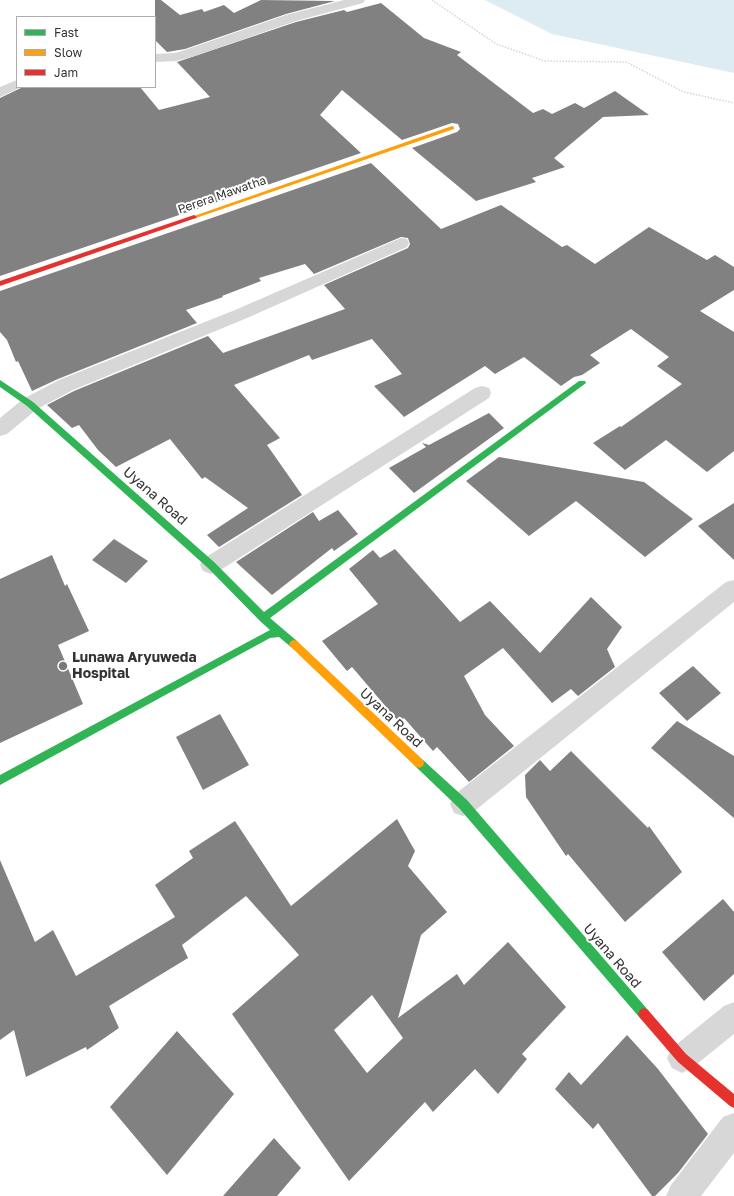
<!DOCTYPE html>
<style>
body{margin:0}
#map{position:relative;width:734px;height:1196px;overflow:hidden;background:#fff;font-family:"Golos Text",sans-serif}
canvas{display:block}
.legend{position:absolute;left:16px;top:16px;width:140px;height:72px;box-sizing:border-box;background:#fff;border:1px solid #adadad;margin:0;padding:5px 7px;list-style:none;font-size:12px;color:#333}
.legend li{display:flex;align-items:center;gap:8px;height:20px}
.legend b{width:20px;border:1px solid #adadad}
</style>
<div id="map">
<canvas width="734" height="1196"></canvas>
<ul class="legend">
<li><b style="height:5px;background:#30b455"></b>Fast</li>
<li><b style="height:5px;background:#ff9f0a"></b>Slow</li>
<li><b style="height:5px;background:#e5322d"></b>Jam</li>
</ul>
</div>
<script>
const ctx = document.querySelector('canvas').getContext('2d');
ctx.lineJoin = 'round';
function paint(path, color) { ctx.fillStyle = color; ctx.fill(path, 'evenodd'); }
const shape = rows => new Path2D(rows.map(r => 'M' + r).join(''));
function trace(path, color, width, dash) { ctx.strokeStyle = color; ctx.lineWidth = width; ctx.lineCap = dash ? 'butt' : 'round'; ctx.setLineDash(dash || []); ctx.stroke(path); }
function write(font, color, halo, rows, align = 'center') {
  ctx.font = font + ' "Golos Text",sans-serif'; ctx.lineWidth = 4; ctx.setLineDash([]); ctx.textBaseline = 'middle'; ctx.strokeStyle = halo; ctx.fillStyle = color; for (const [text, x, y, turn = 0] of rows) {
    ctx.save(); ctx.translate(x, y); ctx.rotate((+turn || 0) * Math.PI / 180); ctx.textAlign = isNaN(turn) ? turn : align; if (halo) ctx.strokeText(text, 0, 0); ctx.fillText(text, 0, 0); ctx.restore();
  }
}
const water = shape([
 [485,0,734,0,734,73,552,34]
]);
const building = shape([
 [155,0,161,0,180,15,202,9,204,12,224,5,234,13,261,0,335,1,286,14,185,49,167,52,155,40],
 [381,3,424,38,461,52,457,55,533,113,543,109,552,114,575,103,584,108,615,91,649,115,603,117,554,158,565,167,532,178,536,182,476,201,412,148,457,132,460,129,458,124,452,123,402,140,342,90,320,115,361,153,0,276,0,98,23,87,140,87,159,110,210,97,177,62,296,22,344,10,347,12],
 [371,163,441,229,501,205,562,247,567,245,595,264,649,227,707,260,715,255,734,267,734,290,700,311,734,332,734,451,707,472,666,440,625,470,593,443,620,426,621,427,682,384,657,366,669,357,631,329,590,355,600,363,582,375,574,377,561,386,524,357,495,374,485,366,404,417,374,386,402,374,372,339,312,360,309,355,234,385,280,438,267,445,302,495,219,547,207,535,248,508,205,477,202,479,170,439,116,467,98,450,79,425,72,428,47,405,74,391,208,336,223,353,345,309,324,285,408,248,410,244,408,238,401,237,314,274,305,264,259,278,261,281,222,296,223,297,186,310,197,323,58,379,32,391,18,361,16,362,7,340,0,332,0,291],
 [489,413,504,428,414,493,389,468,426,447,422,443,429,445],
 [499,457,644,482,693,519,645,557,576,501,529,536,466,481],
 [734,503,734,560,698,526],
 [338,510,358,534,334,551,332,548,272,595,236,562,313,512,319,521],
 [114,539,148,561,126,583,92,560],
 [395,549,460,622,490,601,540,653,591,597,622,627,607,649,615,667,578,696,571,689,552,703,503,648,464,676,485,715,514,746,469,782,437,747,433,751,404,718,399,722,352,667,347,671,322,641,378,604,349,569,373,550,380,558],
 [52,555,65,586,67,584,89,631,58,645,83,704,0,743,0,579],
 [693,666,721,693,687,721,659,693],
 [220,714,249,765,203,790,176,737],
 [677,721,734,756,734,818,651,748],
 [571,751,648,828,649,826,682,872,625,922,568,854,566,856,526,797,525,775,540,760,550,771],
 [397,819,415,851,408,866,447,912,421,935,398,1018,457,974,464,985,508,942,566,1007,522,1054,527,1059,498,1094,475,1069,433,1112,425,1102,349,1181,232,1014,299,955,246,896,182,945,188,958,109,1006,119,1028,87,1050,86,1047,26,1077,14,1030,0,1040,0,860,35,942,53,930,76,976,175,917,155,885,193,858,189,851,235,821,291,906],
 [372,995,403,1038,367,1073,334,1030],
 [723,899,734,912,734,974,704,1001,662,952],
 [177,1031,234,1094,167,1175,110,1107],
 [627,1035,658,1069,708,1134,678,1173,655,1196,652,1196,598,1123,593,1129,555,1089,569,1072,581,1085],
 [274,1138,301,1168,277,1196,223,1196]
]);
const path = shape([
 [432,0,496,44,545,61,626,62,684,92,734,103]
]);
const street = shape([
 [344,0,365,0,363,3,296,21,195,56,176,61,155,62,155,54,175,53,185,50,286,15,344,0],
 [17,80,17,87,22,87,0,97,0,87,17,80],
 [401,238,407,239,409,243,407,247,247,318,73,390,37,409,7,434,0,436,0,418,23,399,59,380,235,310,401,238],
 [482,386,489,388,491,393,489,398,219,571,211,574,203,571,200,565,203,559,475,388,482,386],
 [734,580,734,602,472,813,463,816,454,813,450,804,454,795,726,582,734,580],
 [734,1002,734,1034,692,1068,682,1073,672,1068,667,1058,672,1048,724,1006,734,1002],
 [734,1113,734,1153,701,1196,666,1196,671,1185,723,1117,734,1113]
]);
const fast = shape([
 [0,380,33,402,214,562,264,612,579,381,585,381,586,383,270,618,297,641,299,644,297,647,294,648,291,647,279,637,270,638,0,785,0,775,270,630,260,621,208,568,27,406,0,387,0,380],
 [419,758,423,760,467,800,648,1010,650,1014,648,1018,644,1020,640,1018,459,808,415,766,414,763,415,760,419,758]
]);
const slow = shape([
 [452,126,454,127,454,129,196,218,194,219,191,217,452,126],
 [294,640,297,641,423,760,424,763,423,766,419,768,415,766,291,647,289,644,291,641,294,640]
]);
const jam = shape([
 [194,215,197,217,196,218,0,286,0,281,194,215],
 [644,1008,648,1010,686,1054,734,1094,734,1108,730,1106,678,1062,640,1018,638,1014,640,1010,644,1008]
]);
const markers = [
 [63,666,5,"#7a7a7a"]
];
const farStreetnames = [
 ["Perera Mawatha",222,195,-19]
];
const streetNames = [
 ["Uyana Road",155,496,41],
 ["Uyana Road",391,718,43],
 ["Uyana Road",612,956,49]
];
const poiNames = [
 ["Lunawa Aryuweda",72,658],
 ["Hospital",72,674]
];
paint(water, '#ddebf3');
paint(building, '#818181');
trace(path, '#d6d6d6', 1.5, [1.5, 1.5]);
paint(street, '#d7d7d7');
paint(fast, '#30b455');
paint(slow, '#ff9f0a');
paint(jam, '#e5322d');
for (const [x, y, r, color] of markers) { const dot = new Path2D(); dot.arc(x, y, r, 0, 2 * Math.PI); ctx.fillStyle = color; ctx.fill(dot); trace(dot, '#fff', 1.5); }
write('12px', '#333', '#fff', farStreetnames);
write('14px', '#333', '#fff', streetNames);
write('bold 14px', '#333', '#fff', poiNames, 'left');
</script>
